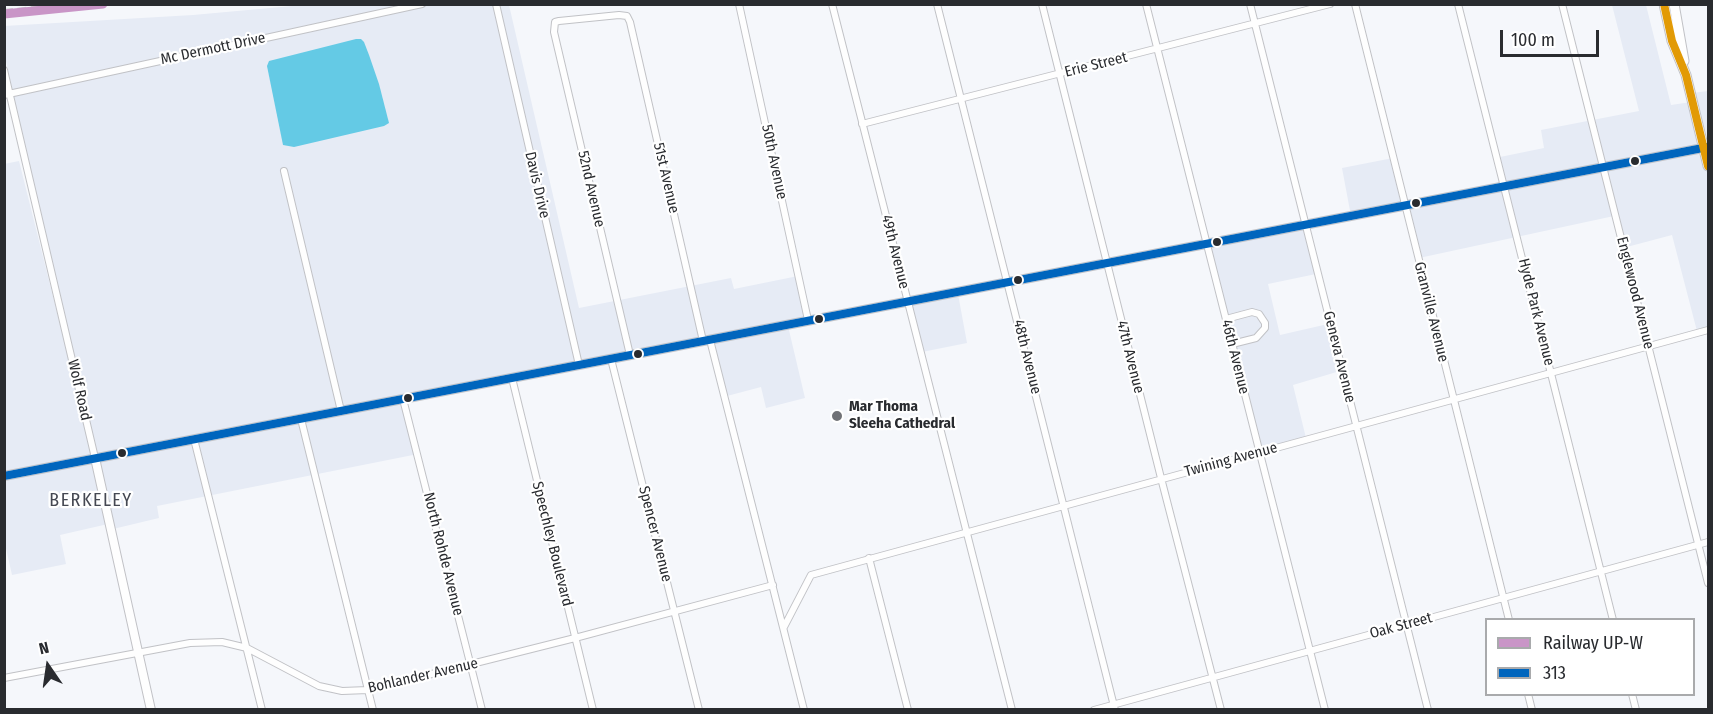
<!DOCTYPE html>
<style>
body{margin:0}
#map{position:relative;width:1713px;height:714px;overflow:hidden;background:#f5f7fb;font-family:"Fira Sans Condensed",sans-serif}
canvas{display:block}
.frame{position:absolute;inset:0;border:6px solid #292b2f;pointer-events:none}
.legend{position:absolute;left:1485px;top:618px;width:210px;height:78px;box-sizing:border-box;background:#fff;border:2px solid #a9aaac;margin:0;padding:8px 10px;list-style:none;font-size:18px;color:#292b2f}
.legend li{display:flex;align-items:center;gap:12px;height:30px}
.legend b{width:30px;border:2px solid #a9aaac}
.north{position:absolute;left:18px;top:636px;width:60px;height:60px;-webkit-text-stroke:4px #fff;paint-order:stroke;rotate:347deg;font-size:16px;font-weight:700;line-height:24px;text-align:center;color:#292b2f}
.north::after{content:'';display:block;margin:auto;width:21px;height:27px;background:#292b2f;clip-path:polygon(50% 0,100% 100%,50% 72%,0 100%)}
.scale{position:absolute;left:1500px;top:30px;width:99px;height:27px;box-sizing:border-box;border:3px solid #292b2f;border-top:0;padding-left:8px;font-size:18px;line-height:21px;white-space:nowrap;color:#292b2f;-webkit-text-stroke:4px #fff;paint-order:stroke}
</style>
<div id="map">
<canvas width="1713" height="714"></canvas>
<div class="frame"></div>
<ul class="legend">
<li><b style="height:8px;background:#c995c7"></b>Railway UP-W</li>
<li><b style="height:8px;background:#0065bd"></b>313</li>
</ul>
<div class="north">N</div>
<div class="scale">100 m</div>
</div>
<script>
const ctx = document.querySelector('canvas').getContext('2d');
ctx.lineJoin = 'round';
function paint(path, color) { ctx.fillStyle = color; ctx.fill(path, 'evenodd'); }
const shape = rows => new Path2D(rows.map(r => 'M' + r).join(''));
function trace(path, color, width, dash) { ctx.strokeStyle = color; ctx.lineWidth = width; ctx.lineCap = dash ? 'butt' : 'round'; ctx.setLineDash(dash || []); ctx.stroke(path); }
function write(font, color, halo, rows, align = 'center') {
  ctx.font = font + ' "Fira Sans Condensed",sans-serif'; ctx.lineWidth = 4.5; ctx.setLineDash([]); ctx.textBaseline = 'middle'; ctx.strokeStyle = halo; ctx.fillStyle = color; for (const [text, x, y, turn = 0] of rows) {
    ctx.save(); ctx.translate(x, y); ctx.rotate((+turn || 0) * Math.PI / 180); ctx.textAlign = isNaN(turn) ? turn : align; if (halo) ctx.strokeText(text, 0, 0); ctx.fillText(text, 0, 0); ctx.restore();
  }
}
const built = shape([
 [314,4,509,5,579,308,731,278,734,289,798,276,808,319,97,455,38,207,5,57,4,26,193,15],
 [1612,5,1646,5,1671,105,1691,102,1702,147,1507,185,1500,157,1544,148,1541,130,1639,111],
 [1708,91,1708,145,1706,146,1692,93],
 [1703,149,1708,172,1708,332,1698,335,1672,235,1623,248,1614,216,1419,258,1406,207],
 [1393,158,1406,205,1351,216,1342,168],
 [19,161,93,456,4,473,4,164],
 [1304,227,1316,274,1268,284,1280,335,1328,324,1340,371,1293,385,1306,438,1261,450,1209,246],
 [958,294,967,343,922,352,910,303],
 [788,326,805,398,766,408,761,387,727,396,713,341],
 [405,400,418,454,157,506,159,518,113,529,98,460],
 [93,461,108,524,60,535,66,564,12,575,5,544,4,478]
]);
const water = shape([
 [356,39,361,39,364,42,369,55,379,84,389,123,384,126,294,147,283,145,267,66,269,61]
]);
const street = shape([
 [496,4,579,365],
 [739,4,808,320],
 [832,4,1012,710],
 [937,4,1115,710],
 [1042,4,1161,478,1221,710],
 [1146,4,1325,710],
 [1250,4,1428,710],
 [1355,4,1509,620],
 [1458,4,1613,620],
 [1562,4,1708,583],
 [4,70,95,458],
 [4,95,422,4],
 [862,124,1330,4],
 [284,171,341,411],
 [1226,319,1252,312,1259,314,1265,323,1265,328,1256,338,1232,344],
 [710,340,804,710],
 [630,355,554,32,555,22,559,21,619,15,627,16,630,22,703,341],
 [611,359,699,710],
 [512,378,593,710],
 [403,399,482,710],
 [301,419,373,710],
 [194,439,262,710],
 [869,558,908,710],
 [784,627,811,575,1708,330],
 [4,678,190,643,222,642,247,648,319,686,342,691,368,690,575,638,773,585],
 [1528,694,1532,710],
 [1632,694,1636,710],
 [1094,710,1708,542]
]);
const secondary = shape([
 [95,458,151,710],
 [4,476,1708,147]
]);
const primary = shape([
 [1664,4,1672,41,1686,75,1708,166],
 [1674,4,1684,61]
]);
const rail = shape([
 [4,10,64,4]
]);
const bus1 = shape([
 [4,476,1708,147]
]);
const bus2 = shape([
 [1664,4,1672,41,1686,75,1708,166]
]);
const rail1 = shape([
 [4,14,103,4]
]);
const markers = [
 [1635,161,5,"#292b2f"],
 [1416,203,5,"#292b2f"],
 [1217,242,5,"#292b2f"],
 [1018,280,5,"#292b2f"],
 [819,319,5,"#292b2f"],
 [638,354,5,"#292b2f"],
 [408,398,5,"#292b2f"],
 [837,416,6,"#707276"],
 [122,453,5,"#292b2f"]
];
const streetNames = [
 ["Mc Dermott Drive",213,49,-12],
 ["Erie Street",1096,65,-14],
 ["50th Avenue",774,162,78],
 ["51st Avenue",666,178,77],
 ["Davis Drive",537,185,77],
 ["52nd Avenue",591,189,77],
 ["49th Avenue",895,252,76],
 ["Englewood Avenue",1635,293,76],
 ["Granville Avenue",1431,312,76],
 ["Hyde Park Avenue",1536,312,76],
 ["48th Avenue",1027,357,76],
 ["47th Avenue",1130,357,76],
 ["46th Avenue",1235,357,76],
 ["Geneva Avenue",1339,357,76],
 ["Wolf Road",79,390,77],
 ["Twining Avenue",1231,460,-15],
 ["Spencer Avenue",655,534,76],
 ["Speechley Boulevard",552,544,76],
 ["North Rohde Avenue",443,554,76],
 ["Oak Street",1401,626,-15],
 ["Bohlander Avenue",423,676,-13]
];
const poiNames = [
 ["Mar Thoma",849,407],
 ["Sleeha Cathedral",849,424]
];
const quarterNames = [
 ["BERKELEY",91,501]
];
paint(built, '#e6ebf5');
paint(water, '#64cae5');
trace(street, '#c1c2c6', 8);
trace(secondary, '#c1c2c6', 10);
trace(primary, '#c1c2c6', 11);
trace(street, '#fefefe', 6);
trace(secondary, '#fefefe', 8);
trace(primary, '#fefefe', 9);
trace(rail, '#cbcccd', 2, [9, 4.5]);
trace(bus1, '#0065bd', 8);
trace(bus2, '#e29a05', 8);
trace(rail1, '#c995c7', 9);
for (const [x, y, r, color] of markers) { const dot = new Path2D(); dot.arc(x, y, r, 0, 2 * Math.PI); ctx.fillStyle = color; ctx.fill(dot); trace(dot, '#fff', 2); }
write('15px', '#292b2f', '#fff', streetNames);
write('bold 15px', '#292b2f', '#fff', poiNames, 'left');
ctx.letterSpacing = '1.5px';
write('18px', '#454852', '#fff', quarterNames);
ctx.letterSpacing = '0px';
</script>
